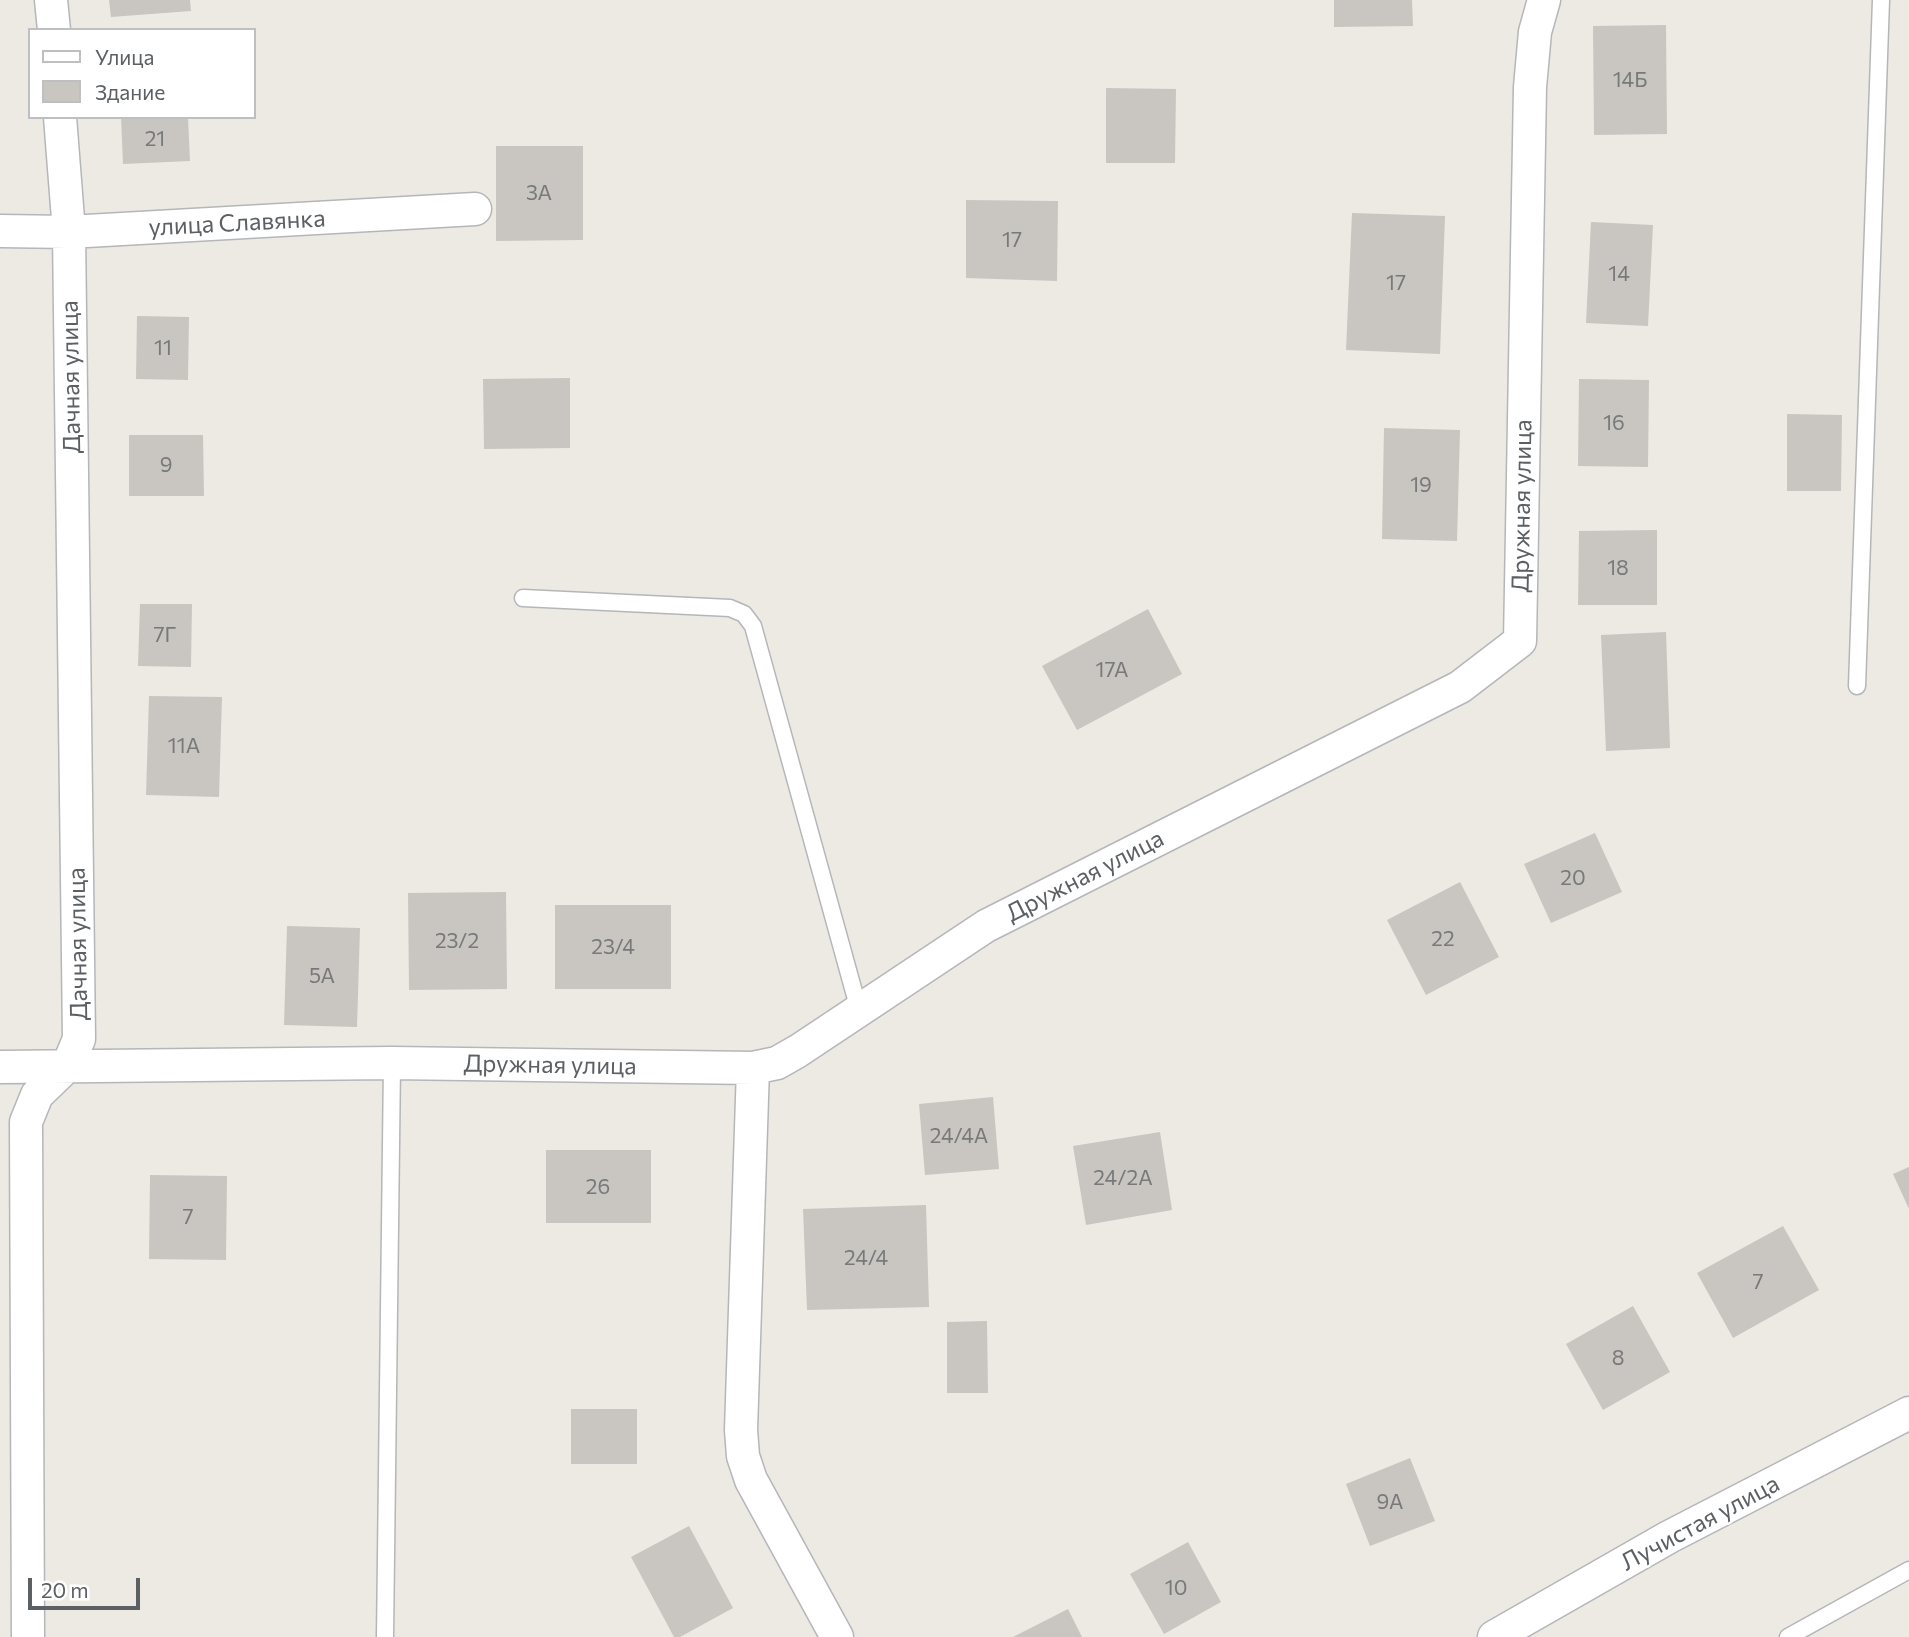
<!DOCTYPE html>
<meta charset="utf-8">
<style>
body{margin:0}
#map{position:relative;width:1909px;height:1637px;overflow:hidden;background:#edeae3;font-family:Commissioner,sans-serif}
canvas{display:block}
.legend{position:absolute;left:28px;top:28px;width:228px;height:91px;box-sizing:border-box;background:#fff;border:2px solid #bebfc1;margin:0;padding:9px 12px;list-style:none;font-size:21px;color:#5c6063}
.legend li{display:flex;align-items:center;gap:14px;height:35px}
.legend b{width:35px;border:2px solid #bebfc1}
.scale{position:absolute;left:28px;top:1578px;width:112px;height:32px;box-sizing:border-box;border:4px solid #5c6063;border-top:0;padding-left:9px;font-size:21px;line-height:24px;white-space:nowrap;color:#5c6063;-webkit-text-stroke:5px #fff;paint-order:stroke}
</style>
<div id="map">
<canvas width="1909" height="1637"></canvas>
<ul class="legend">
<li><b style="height:9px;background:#fff"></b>Улица</li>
<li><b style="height:19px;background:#c9c5c0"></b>Здание</li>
</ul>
<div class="scale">20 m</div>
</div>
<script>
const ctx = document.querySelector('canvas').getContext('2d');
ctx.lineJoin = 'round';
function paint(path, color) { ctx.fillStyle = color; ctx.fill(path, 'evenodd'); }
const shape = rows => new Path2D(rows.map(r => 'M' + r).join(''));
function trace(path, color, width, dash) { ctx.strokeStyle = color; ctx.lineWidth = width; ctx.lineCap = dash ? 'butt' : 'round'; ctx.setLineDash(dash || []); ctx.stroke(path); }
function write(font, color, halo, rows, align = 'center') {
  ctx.font = font + ' Commissioner,sans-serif'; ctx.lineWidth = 5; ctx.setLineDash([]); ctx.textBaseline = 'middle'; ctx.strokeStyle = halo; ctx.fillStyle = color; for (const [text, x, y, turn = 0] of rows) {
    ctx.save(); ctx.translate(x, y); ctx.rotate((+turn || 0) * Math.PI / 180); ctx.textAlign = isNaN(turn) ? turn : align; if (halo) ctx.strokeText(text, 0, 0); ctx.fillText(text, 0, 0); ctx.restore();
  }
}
const building = shape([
 [109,0,190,0,191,11,111,17],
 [1334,0,1412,0,1413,26,1334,27],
 [1666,25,1667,134,1594,135,1593,26],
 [1106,88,1176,89,1175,163,1106,163],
 [121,117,188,117,190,161,123,164],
 [496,146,583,146,583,240,496,241],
 [966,200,1058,201,1057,281,966,278],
 [1352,213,1445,216,1440,354,1346,350],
 [1591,222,1653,225,1648,326,1586,323],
 [137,316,189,317,188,380,136,379],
 [570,378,570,448,484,449,483,379],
 [1579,379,1649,380,1648,467,1578,466],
 [1787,414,1842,415,1841,491,1787,491],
 [1384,428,1460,430,1457,541,1382,539],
 [129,435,203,435,204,496,129,496],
 [1657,530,1657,605,1578,605,1579,531],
 [140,604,192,604,191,667,138,666],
 [1148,609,1182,674,1077,730,1042,666],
 [1666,632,1670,748,1606,751,1601,635],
 [149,696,222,697,219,797,146,795],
 [1595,833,1622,892,1551,923,1524,864],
 [1460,882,1499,957,1426,995,1387,920],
 [506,892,507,989,409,990,408,893],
 [555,905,671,905,671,989,555,989],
 [287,926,360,928,357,1027,284,1025],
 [993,1097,999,1169,925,1175,919,1104],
 [1160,1132,1172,1210,1086,1225,1073,1146],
 [546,1150,651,1150,651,1223,546,1223],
 [1909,1167,1909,1209,1893,1174],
 [150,1175,227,1176,226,1260,149,1259],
 [926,1205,929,1307,807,1310,803,1209],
 [1783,1226,1819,1290,1733,1338,1697,1273],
 [1633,1306,1670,1372,1603,1410,1566,1344],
 [987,1321,988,1393,947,1393,947,1322],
 [571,1409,637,1409,637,1464,571,1464],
 [1410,1458,1435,1521,1370,1546,1346,1484],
 [689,1526,733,1608,680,1637,674,1637,631,1557],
 [1188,1542,1221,1602,1164,1634,1130,1574],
 [1068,1609,1082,1637,1013,1637]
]);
const service = shape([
 [523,598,730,608,744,614,753,626,859,1010],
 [1857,686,1881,0],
 [385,1637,392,1063],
 [1788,1637,1909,1570]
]);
const minor = shape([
 [51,0,54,30],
 [0,231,69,232,475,209],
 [0,1067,392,1063,753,1068,777,1063,798,1051,986,926,1460,687,1520,641,1530,87,1535,32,1544,0],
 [753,1068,741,1430,743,1456,751,1480,837,1637],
 [28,1637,26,1122,37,1095,68,1065,79,1039,69,232,60,117],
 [1494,1637,1669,1537,1909,1413]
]);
const numberNames = [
 ["14Б",1630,80],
 ["21",155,139],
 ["3А",539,193],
 ["17",1012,240],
 ["14",1619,274],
 ["17",1396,283],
 ["11",163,348],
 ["16",1614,423],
 ["9",166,465],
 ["19",1421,485],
 ["18",1618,568],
 ["7Г",165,635],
 ["17А",1112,670],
 ["11А",184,746],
 ["20",1573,878],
 ["22",1443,939],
 ["23/2",457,941],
 ["23/4",613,947],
 ["5А",322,976],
 ["24/4А",959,1136],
 ["24/2А",1123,1178],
 ["26",598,1187],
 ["7",188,1217],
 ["24/4",866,1258],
 ["7",1758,1282],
 ["8",1618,1358],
 ["9А",1390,1502],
 ["10",1176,1588]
];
const streetNames = [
 ["улица Славянка",237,223,-3],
 ["Дачная улица",71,377,-91],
 ["Дружная улица",1522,506,-89],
 ["Дружная улица",1085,876,-27],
 ["Дачная улица",78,944,-91],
 ["Дружная улица",550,1065,1],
 ["Лучистая улица",1700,1523,-28]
];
paint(building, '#c9c5c0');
trace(service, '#b4b6ba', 19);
trace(minor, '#b4b6ba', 35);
trace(service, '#fff', 16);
trace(minor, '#fff', 32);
write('21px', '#77797a', null, numberNames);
write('24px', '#5c6063', '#fff', streetNames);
</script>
